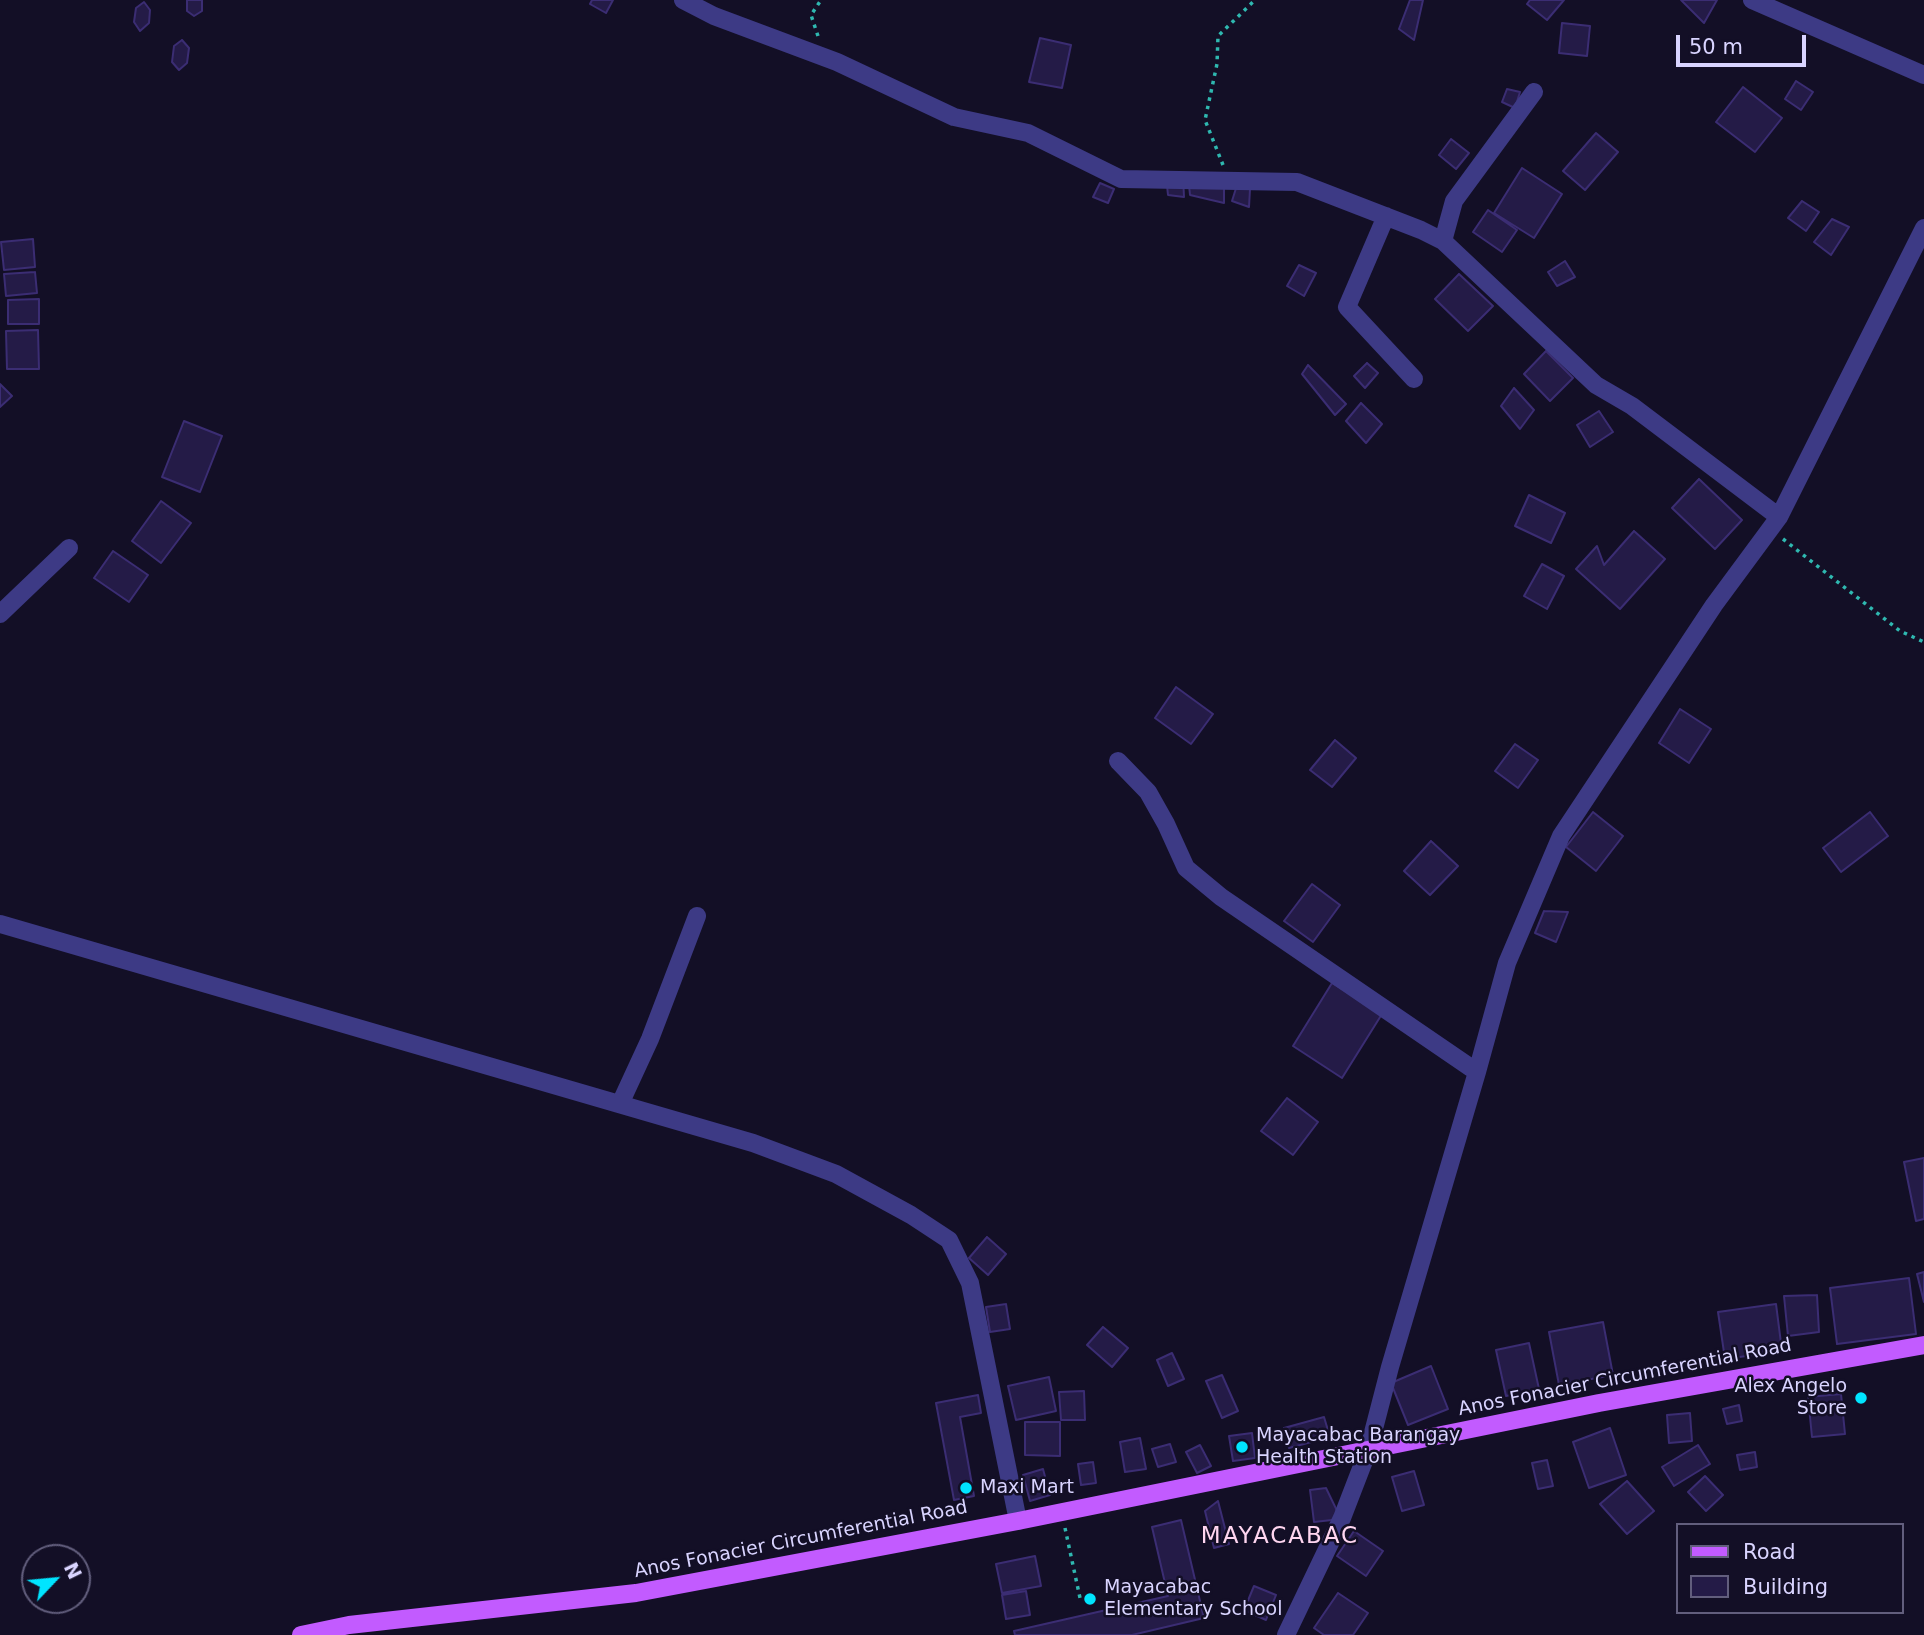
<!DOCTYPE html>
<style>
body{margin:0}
#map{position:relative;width:1924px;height:1635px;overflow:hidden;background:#130f26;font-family:"DejaVu Sans",sans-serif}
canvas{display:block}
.legend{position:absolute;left:1676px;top:1523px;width:228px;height:91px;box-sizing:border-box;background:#130f26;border:2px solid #625e7d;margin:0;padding:9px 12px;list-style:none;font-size:21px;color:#d9d4ff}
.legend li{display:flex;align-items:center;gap:14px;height:35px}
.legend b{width:35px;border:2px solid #625e7d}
.north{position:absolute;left:21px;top:1544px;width:70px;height:70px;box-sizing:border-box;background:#130f26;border:2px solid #625e7d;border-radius:50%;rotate:64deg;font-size:19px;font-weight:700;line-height:28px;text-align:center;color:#d9d4ff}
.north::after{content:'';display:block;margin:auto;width:24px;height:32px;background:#00e5ff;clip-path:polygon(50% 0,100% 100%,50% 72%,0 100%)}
.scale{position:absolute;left:1676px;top:35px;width:130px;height:32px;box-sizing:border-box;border:4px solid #d9d4ff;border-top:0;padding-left:9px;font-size:21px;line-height:24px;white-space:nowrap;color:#d9d4ff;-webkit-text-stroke:5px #130f26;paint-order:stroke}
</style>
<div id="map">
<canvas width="1924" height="1635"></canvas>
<ul class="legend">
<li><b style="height:9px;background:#c25bff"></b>Road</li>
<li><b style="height:19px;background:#241b47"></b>Building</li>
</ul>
<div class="north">N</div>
<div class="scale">50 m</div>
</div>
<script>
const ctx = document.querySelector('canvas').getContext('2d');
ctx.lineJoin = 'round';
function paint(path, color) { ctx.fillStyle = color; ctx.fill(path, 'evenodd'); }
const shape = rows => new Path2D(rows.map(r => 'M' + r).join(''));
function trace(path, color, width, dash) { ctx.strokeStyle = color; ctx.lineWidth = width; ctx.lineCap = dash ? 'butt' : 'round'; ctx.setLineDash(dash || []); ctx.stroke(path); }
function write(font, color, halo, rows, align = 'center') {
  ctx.font = font + ' "DejaVu Sans",sans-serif'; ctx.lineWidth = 5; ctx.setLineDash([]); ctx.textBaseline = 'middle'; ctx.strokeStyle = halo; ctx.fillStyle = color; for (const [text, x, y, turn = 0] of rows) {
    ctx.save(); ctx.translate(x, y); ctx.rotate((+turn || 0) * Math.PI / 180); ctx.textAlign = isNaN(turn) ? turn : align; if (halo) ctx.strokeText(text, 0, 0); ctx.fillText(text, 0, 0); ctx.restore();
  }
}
const building = shape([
 [187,0,202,0,202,11,194,16,187,11,187,0],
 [592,0,613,0,606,13,590,4,592,0],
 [1410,0,1423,0,1414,40,1399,29,1410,0],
 [1530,0,1564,0,1547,20,1527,4,1530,0],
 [1681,0,1717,0,1704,23,1681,0],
 [144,2,150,10,149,23,140,31,134,22,136,8,144,2],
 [1562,23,1590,26,1587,56,1559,53,1562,23],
 [1040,38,1071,45,1062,88,1029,82,1040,38],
 [182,40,189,48,187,63,179,70,172,62,174,46,182,40],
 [1796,81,1813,92,1801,110,1785,99,1796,81],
 [1743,87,1782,118,1755,152,1716,122,1743,87],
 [1507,89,1520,92,1515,108,1502,102,1507,89],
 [1596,133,1618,152,1585,190,1563,171,1596,133],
 [1451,139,1469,153,1456,169,1439,155,1451,139],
 [1522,168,1562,194,1534,238,1494,213,1522,168],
 [1166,176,1183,176,1184,197,1168,195,1166,176],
 [1100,183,1114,189,1108,203,1093,197,1100,183],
 [1189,185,1224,186,1224,203,1190,195,1189,185],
 [1237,185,1250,189,1249,207,1232,201,1237,185],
 [1802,201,1819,212,1806,231,1788,218,1802,201],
 [1488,210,1517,230,1502,252,1473,232,1488,210],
 [1832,219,1849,227,1831,255,1814,242,1832,219],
 [33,239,35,267,4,270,1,242,33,239],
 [1565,261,1575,277,1557,286,1548,272,1565,261],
 [1299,265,1316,273,1304,296,1287,286,1299,265],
 [35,272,37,293,6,296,4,274,35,272],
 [1459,274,1493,306,1468,331,1435,299,1459,274],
 [39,299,39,324,8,324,8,300,39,299],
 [38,330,39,369,7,369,6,331,38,330],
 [1546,351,1573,378,1550,401,1524,374,1546,351],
 [1367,363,1378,373,1365,388,1354,376,1367,363],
 [1308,365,1346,404,1335,415,1302,374,1308,365],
 [0,384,12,396,0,407,0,384],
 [1514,388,1534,410,1520,429,1501,406,1514,388],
 [1361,403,1382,424,1366,443,1346,421,1361,403],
 [1599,411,1613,432,1590,447,1577,425,1599,411],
 [184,421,222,436,200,492,162,477,184,421],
 [1699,479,1742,520,1715,549,1672,508,1699,479],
 [1529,495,1565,513,1551,543,1515,526,1529,495],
 [161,501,191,523,161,563,132,541,161,501],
 [1634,531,1665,559,1620,609,1576,569,1597,546,1604,565,1634,531],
 [113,551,148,575,129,602,94,578,113,551],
 [1542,564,1564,576,1547,609,1524,596,1542,564],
 [1176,687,1213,714,1191,744,1155,718,1176,687],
 [1680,709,1711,729,1689,763,1659,743,1680,709],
 [1335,740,1356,758,1332,787,1310,770,1335,740],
 [1515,744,1538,760,1518,788,1495,771,1515,744],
 [1593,812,1623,836,1596,871,1566,847,1593,812],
 [1870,812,1888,836,1841,872,1823,848,1870,812],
 [1431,841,1458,866,1430,895,1404,871,1431,841],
 [1312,884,1340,905,1313,942,1284,921,1312,884],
 [1544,911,1568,912,1556,942,1535,933,1544,911],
 [1332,983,1382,1014,1342,1078,1293,1046,1332,983],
 [1287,1098,1318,1122,1293,1155,1261,1131,1287,1098],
 [1924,1158,1924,1219,1916,1221,1904,1162,1924,1158],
 [987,1237,1006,1254,988,1275,969,1258,987,1237],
 [1924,1272,1924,1302,1917,1274,1924,1272],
 [1909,1278,1916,1334,1837,1344,1830,1288,1909,1278],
 [1817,1295,1819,1332,1788,1336,1784,1296,1817,1295],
 [1006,1304,1010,1329,990,1332,986,1307,1006,1304],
 [1776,1304,1782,1351,1725,1359,1718,1312,1776,1304],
 [1603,1322,1613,1375,1559,1385,1549,1332,1603,1322],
 [1103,1327,1128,1348,1112,1367,1087,1345,1103,1327],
 [1529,1343,1539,1389,1506,1396,1496,1350,1529,1343],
 [1172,1353,1184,1379,1168,1386,1157,1360,1172,1353],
 [1431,1366,1448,1409,1408,1425,1391,1383,1431,1366],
 [1222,1375,1238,1411,1222,1418,1206,1381,1222,1375],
 [1049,1377,1056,1411,1016,1420,1008,1386,1049,1377],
 [1084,1391,1085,1420,1061,1420,1059,1392,1084,1391],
 [1841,1394,1845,1434,1812,1437,1808,1397,1841,1394],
 [978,1395,981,1413,960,1417,974,1496,954,1500,936,1403,978,1395],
 [1739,1405,1742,1421,1727,1424,1723,1409,1739,1405],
 [1690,1413,1692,1441,1669,1443,1667,1415,1690,1413],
 [1324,1417,1330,1437,1289,1448,1284,1428,1324,1417],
 [1025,1422,1060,1422,1060,1456,1025,1455,1025,1422],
 [1610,1428,1626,1475,1589,1488,1573,1442,1610,1428],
 [1252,1433,1255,1458,1233,1461,1229,1436,1252,1433],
 [1140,1438,1146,1469,1125,1472,1120,1442,1140,1438],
 [1170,1444,1176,1462,1158,1467,1152,1449,1170,1444],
 [1200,1445,1211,1466,1197,1473,1186,1452,1200,1445],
 [1698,1445,1710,1464,1674,1486,1662,1467,1698,1445],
 [1755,1452,1757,1467,1740,1470,1737,1455,1755,1452],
 [1547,1460,1553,1486,1538,1489,1532,1463,1547,1460],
 [1093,1462,1096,1483,1081,1485,1078,1464,1093,1462],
 [1043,1469,1050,1495,1030,1501,1023,1475,1043,1469],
 [1414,1471,1424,1505,1402,1511,1392,1477,1414,1471],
 [1705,1476,1723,1495,1706,1511,1688,1492,1705,1476],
 [1627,1481,1654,1511,1627,1534,1600,1504,1627,1481],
 [1326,1488,1341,1519,1314,1522,1310,1490,1326,1488],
 [1218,1501,1229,1544,1214,1548,1205,1511,1218,1501],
 [1181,1520,1204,1618,1132,1635,1015,1635,1014,1631,1168,1596,1152,1527,1181,1520],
 [1354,1531,1383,1551,1366,1576,1337,1556,1354,1531],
 [1035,1556,1041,1586,1002,1593,996,1564,1035,1556],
 [1254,1586,1276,1595,1266,1620,1244,1610,1254,1586],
 [1026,1591,1030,1615,1006,1619,1002,1595,1026,1591],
 [1338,1593,1368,1613,1353,1635,1324,1635,1314,1628,1338,1593]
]);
const path = shape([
 [818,36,811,15,821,0],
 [1223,165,1205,120,1217,64,1218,36,1255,0],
 [1783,539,1900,631,1924,642],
 [1065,1528,1080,1598]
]);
const minor = shape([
 [683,0,714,16,837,62,954,117,1028,133,1121,179,1297,182,1421,230,1443,241,1596,385,1632,406,1779,517],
 [1752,0,1924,75],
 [1386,216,1347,307,1414,379],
 [1443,241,1454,201,1534,92],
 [0,614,69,548],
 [1118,761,1148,792,1166,824,1186,868,1221,897,1477,1072],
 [0,924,753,1143,836,1174,911,1215,949,1240,970,1283,1018,1521],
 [620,1104,650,1039,697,916],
 [1286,1635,1342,1518,1369,1448,1390,1367,1477,1072,1507,963,1561,836,1714,605,1779,517,1924,228]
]);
const major = shape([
 [301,1635,349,1625,636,1593,1018,1521,1599,1403,1924,1345]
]);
const markers = [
 [1861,1398,7,"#00e5ff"],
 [1242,1447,7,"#00e5ff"],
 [966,1488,7,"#00e5ff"],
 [1090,1599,7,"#00e5ff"]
];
const streetNames = [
 ["Anos Fonacier Circumferential Road",1625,1378,-11],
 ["Anos Fonacier Circumferential Road",801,1540,-11]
];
const poiNames = [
 ["Alex Angelo",1847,1387,"right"],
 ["Store",1847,1409,"right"],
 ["Mayacabac Barangay",1256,1436],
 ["Health Station",1256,1458],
 ["Maxi Mart",980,1488],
 ["Mayacabac",1104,1588],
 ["Elementary School",1104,1610]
];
const quarterNames = [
 ["MAYACABAC",1280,1537]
];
paint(building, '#241b47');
trace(building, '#3b2d73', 2);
trace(path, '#2fb8b0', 3.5, [3.5, 5]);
trace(minor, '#3d3a85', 18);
trace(major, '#c25bff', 18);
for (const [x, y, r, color] of markers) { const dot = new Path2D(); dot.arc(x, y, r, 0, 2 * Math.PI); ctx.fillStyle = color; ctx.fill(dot); trace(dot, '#130f26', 2.5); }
write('19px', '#d9d4ff', '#130f26', streetNames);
write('19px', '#d9d4ff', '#130f26', poiNames, 'left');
ctx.letterSpacing = '2px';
write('23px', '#ffd6f0', '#130f26', quarterNames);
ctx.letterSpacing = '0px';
</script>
